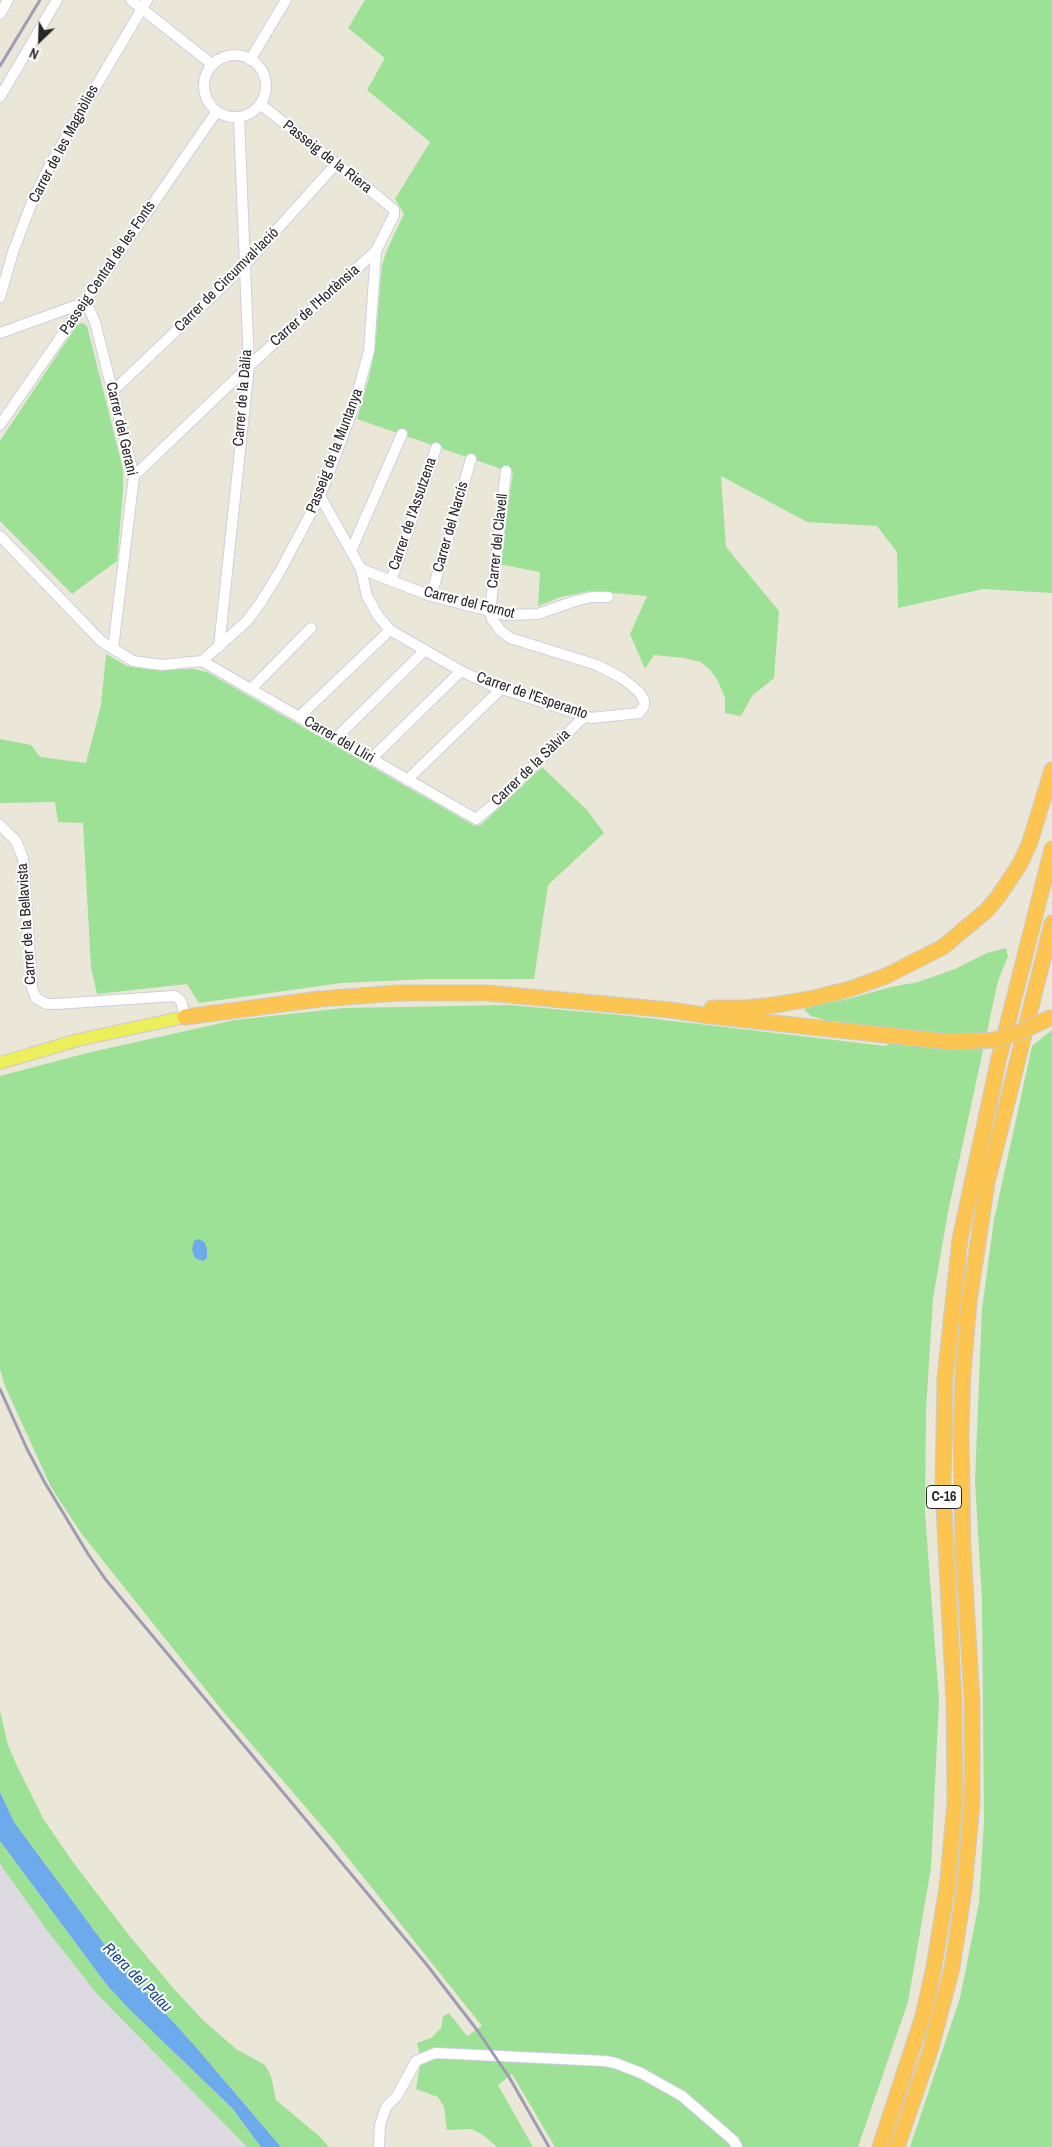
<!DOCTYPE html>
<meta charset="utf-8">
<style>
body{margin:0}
#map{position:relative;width:1052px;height:2147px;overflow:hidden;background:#eae7d9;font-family:"Archivo Narrow",sans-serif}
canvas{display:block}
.north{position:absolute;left:15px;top:15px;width:50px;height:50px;-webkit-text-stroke:4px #fff;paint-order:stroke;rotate:204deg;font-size:14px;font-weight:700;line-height:20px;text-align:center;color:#272727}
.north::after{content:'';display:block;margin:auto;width:18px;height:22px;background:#272727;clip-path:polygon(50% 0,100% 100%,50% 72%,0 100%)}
</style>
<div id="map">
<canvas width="1052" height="2147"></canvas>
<div class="north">N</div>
</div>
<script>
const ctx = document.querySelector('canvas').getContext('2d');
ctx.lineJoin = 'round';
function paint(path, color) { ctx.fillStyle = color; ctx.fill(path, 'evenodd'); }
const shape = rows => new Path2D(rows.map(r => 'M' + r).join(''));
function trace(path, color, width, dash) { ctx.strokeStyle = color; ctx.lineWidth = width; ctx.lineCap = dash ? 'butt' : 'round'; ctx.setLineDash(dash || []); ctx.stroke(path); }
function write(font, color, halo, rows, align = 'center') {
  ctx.font = font + ' "Archivo Narrow",sans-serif'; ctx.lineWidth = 4; ctx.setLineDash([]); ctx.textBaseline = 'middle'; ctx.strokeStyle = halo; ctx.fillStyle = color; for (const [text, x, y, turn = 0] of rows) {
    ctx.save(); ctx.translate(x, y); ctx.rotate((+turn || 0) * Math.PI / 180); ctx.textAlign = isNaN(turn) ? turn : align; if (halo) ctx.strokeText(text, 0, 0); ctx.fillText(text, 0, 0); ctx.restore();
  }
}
const industrial = shape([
 [0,1863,46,1929,97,1994,247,2147,0,2147]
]);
const green = shape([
 [365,0,1052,0,1052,593,983,589,898,608,897,552,877,526,807,522,721,476,726,547,779,611,774,678,752,696,741,716,725,713,725,698,718,681,711,671,701,662,684,658,654,655,645,669,630,634,647,596,590,591,561,597,538,606,540,572,499,564,513,473,357,419,369,377,375,348,382,265,387,250,404,214,395,199,430,142,367,90,385,58,348,28],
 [82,323,87,326,123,469,123,491,117,561,72,594,0,521,0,441,77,325],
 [106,654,127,666,139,668,153,670,194,669,207,672,475,826,481,825,542,767,587,810,604,833,548,885,534,979,428,979,341,983,199,1003,187,984,97,994,91,967,83,823,58,822,55,802,0,803,0,739,31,745,40,757,86,763,101,705],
 [1006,948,1008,956,998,981,948,1212,933,1298,926,1411,925,1513,939,1700,931,1868,908,2002,858,2147,555,2147,512,2074,498,2085,533,2147,497,2147,483,2135,472,2129,447,2130,444,2107,438,2097,416,2089,421,2060,417,2043,431,2038,441,2028,443,2016,449,2013,467,2036,482,2026,333,1839,222,1710,81,1533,51,1487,5,1386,0,1369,0,1076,87,1053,235,1020,344,1008,509,1005,630,1016,886,1046,893,1039,811,1016,804,1010,810,1005,844,1000,891,987,918,982,955,969,987,953],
 [1052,1030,1052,2147,910,2147,960,1998,979,1903,984,1820,982,1600,975,1481,982,1309,994,1220,1032,1046],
 [0,1711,8,1745,18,1768,44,1820,75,1865,132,1939,174,1989,203,2020,236,2049,265,2065,271,2076,276,2100,319,2136,329,2147,281,2147,195,2046,113,1956,14,1822,0,1792],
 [0,1841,106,1984,128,2008,232,2108,261,2147,247,2147,97,1994,46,1929,3,1868,0,1863]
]);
const water = shape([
 [199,1239,205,1243,207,1249,207,1258,203,1261,195,1258,192,1250,194,1241],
 [0,1792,14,1822,113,1956,195,2046,281,2147,261,2147,232,2108,128,2008,106,1984,0,1841]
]);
const minor = shape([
 [131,0,213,65],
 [0,14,8,0],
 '204 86a31 31 0 1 1 62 0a31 31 0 1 1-62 0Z',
 [250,60,286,0],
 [0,97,57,0],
 [0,297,13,252,32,202,52,161,147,0],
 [0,333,86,302,95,322,134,476,113,649],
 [113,391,244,266,336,164],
 [0,425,217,111],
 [134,476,249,366,376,251,394,215,394,210,380,198,260,104],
 [320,496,361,569,367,596,378,616,390,630,461,671,493,686,591,718,639,713,644,706,644,700,639,692,622,678,597,665,510,638,500,630,492,619,490,612,506,471],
 [0,536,101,641,133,661,162,665,202,661,247,621,261,602,279,573,320,496,353,409,369,351,376,251],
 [351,551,402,434],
 [361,569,431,596,505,615,538,614,575,601,592,597,608,597],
 [391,581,436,448],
 [431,596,471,459],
 [219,647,249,366,239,117],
 [202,661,476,819,492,806,585,716],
 [251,689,311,628],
 [299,717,390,630],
 [336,738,425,650],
 [371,759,461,671],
 [407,780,501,689],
 [0,825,16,841,23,858,32,988,36,998,47,1004,56,1004,175,996,181,1001,185,1017],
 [379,2147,380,2125,386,2107,397,2096,416,2061,435,2053,605,2061,615,2063,641,2073,682,2096,734,2141,737,2147]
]);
const major = shape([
 [0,1063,78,1040,185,1017]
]);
const highway = shape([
 [712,1008,745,1008,774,1005,810,999,850,989,886,976,943,947,986,911,998,897,1020,864,1030,842,1052,770],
 [185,1017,320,999,398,993,487,993,670,1010,710,1016,885,1035],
 [880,2147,923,2016,934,1967,947,1888,955,1803,954,1702,943,1489,944,1434,945,1378,960,1239,999,1058,1052,849],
 [897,2147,931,2048,952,1968,964,1890,972,1804,972,1702,963,1548,961,1433,963,1373,969,1302,987,1183,1052,923]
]);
const rail = shape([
 [0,66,40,0],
 [0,1389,27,1449,45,1483,88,1554,106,1580,427,1965,477,2030,509,2077,549,2147]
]);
const highwayBridge = shape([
 [885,1035,952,1042,994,1040,1020,1032,1052,1017]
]);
const shields = [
 [944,1497,35]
];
const shieldNames = [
 ["C-16",944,1497]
];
const streetNames = [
 ["Carrer de les Magnòlies",64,144,-62],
 ["Passeig de la Riera",327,157,38],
 ["Passeig Central de les Fonts",108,268,-56],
 ["Carrer de Circumval·lació",227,280,-45],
 ["Carrer de l'Hortènsia",315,306,-42],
 ["Carrer de la Dàlia",243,398,-85],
 ["Carrer del Gerani",121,429,77],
 ["Passeig de la Muntanya",335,451,-69],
 ["Carrer de l'Assutzena",413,514,-71],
 ["Carrer del Narcís",451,527,-74],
 ["Carrer del Clavell",498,541,-84],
 ["Carrer del Fornot",469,603,14],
 ["Carrer de l'Esperanto",532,696,19],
 ["Carrer del Lliri",339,740,30],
 ["Carrer de la Sàlvia",531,768,-44],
 ["Carrer de la Bellavista",27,924,-94]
];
const waterNames = [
 ["Riera del Palau",137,1978,45]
];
paint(industrial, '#dedae2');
paint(green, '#9ce195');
paint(water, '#6caaec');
trace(minor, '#cfcee1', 12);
trace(major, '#cbcbcb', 14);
trace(highway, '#cbcbcb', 17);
trace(minor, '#fff', 10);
trace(major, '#ecee5a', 12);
trace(highway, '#fcc552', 15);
trace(rail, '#9e9cb2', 3);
trace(highwayBridge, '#cbcbcb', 17, []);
trace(highwayBridge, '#fcc552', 15);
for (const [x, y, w] of shields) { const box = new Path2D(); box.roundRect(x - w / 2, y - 11.5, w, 23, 4); ctx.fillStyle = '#fff'; ctx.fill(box); trace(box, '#272727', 1); }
write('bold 14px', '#272727', null, shieldNames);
write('15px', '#272727', '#fff', streetNames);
write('italic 16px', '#0f4594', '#fff', waterNames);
</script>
